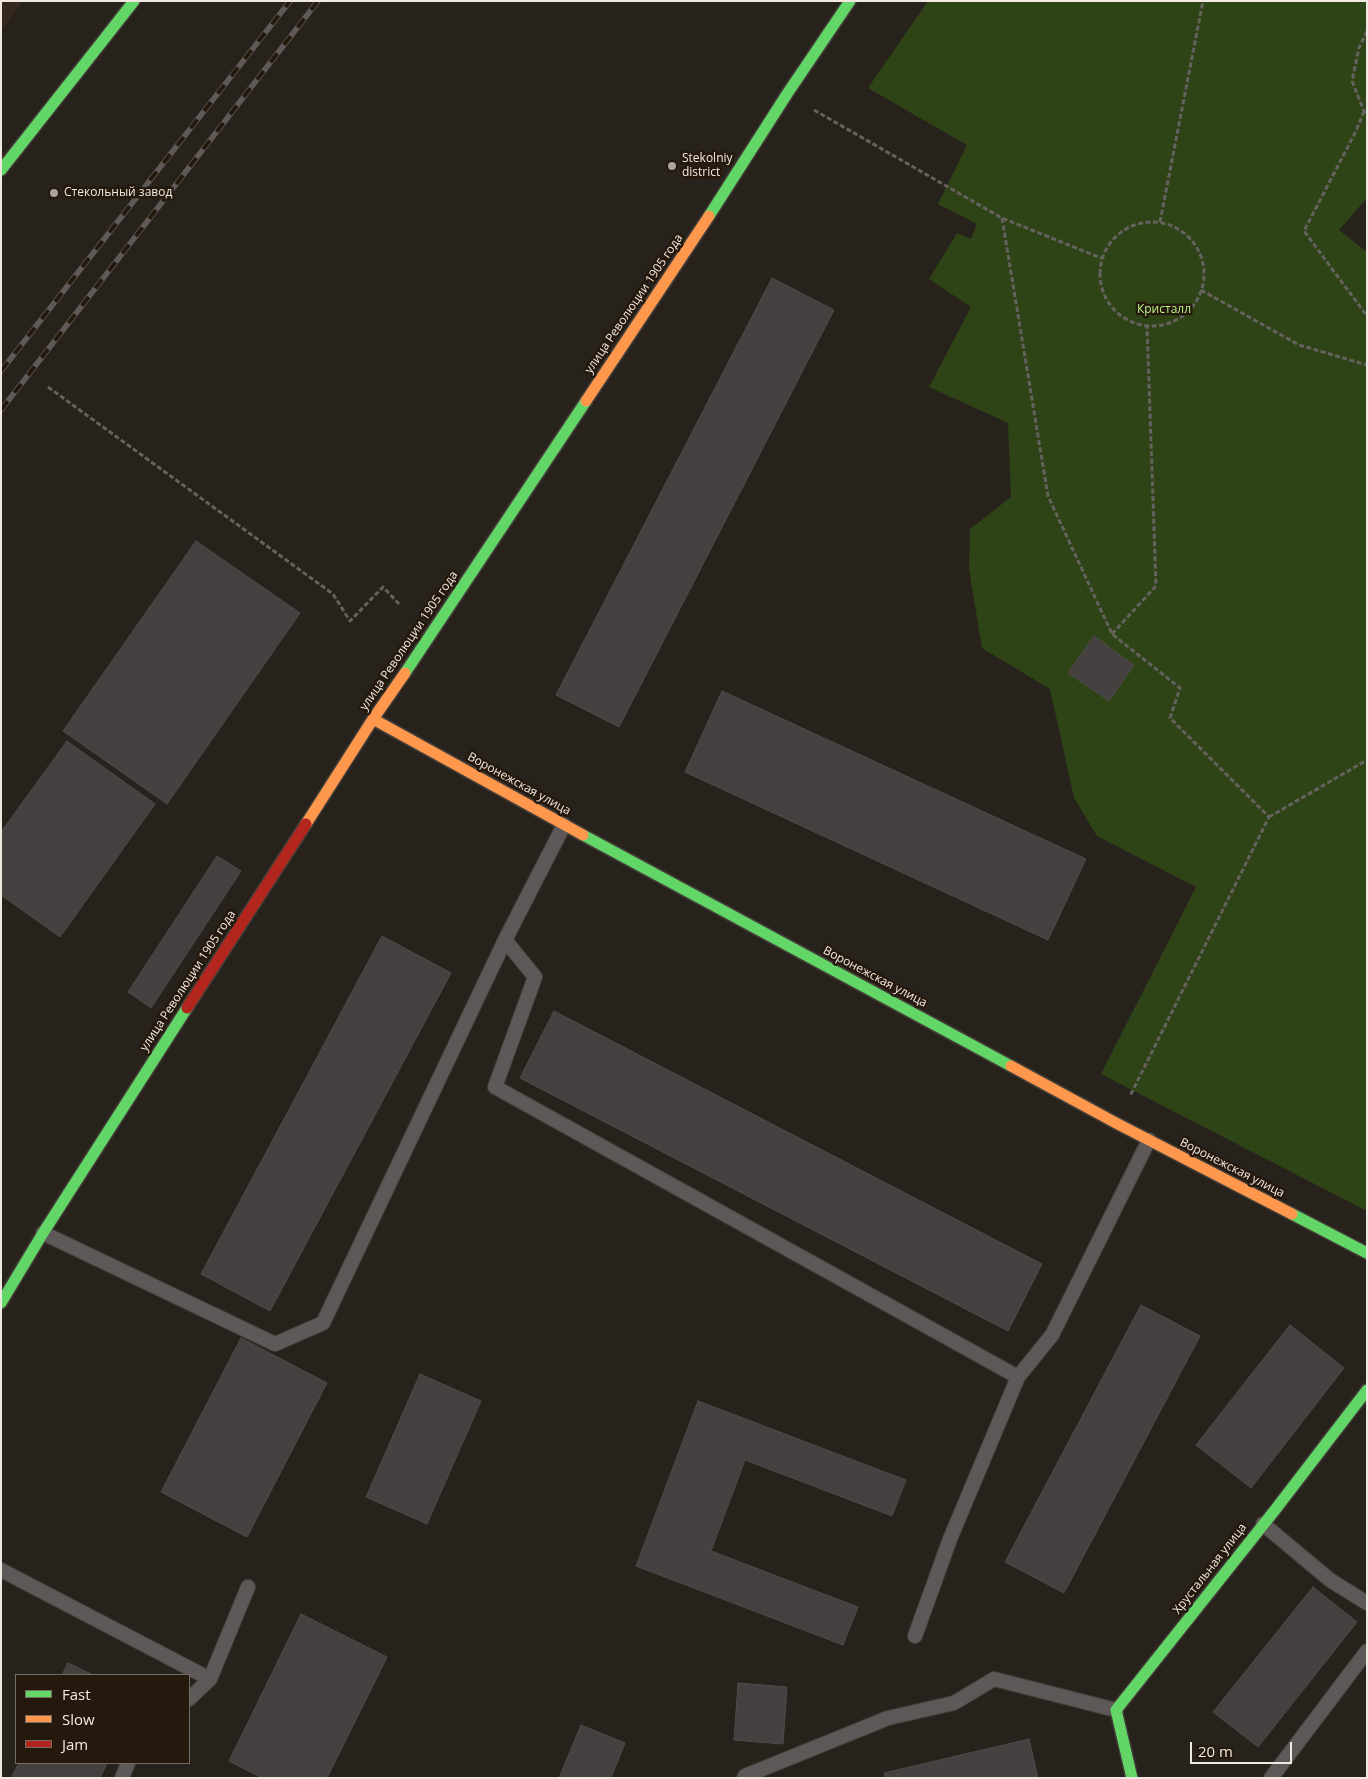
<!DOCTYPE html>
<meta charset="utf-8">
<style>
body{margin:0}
#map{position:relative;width:1368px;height:1779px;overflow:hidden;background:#28221c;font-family:"Open Sans",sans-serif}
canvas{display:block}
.frame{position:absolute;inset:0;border:2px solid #f1e9e1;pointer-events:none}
.legend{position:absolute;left:15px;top:1674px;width:175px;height:90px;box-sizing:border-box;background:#25190d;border:1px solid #776c62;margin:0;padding:6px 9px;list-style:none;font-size:15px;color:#f1e9e1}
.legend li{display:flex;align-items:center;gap:10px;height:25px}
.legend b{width:25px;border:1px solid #776c62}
.scale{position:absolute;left:1190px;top:1742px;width:102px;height:22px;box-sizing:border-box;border:2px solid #f1e9e1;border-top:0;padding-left:6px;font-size:15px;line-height:18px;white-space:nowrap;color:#f1e9e1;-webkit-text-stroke:4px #25190d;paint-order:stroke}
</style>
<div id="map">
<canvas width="1368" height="1779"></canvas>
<div class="frame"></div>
<ul class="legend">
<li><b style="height:6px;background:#63d668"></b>Fast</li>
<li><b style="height:6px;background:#ff974d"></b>Slow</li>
<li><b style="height:6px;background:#b3261e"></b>Jam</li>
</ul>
<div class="scale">20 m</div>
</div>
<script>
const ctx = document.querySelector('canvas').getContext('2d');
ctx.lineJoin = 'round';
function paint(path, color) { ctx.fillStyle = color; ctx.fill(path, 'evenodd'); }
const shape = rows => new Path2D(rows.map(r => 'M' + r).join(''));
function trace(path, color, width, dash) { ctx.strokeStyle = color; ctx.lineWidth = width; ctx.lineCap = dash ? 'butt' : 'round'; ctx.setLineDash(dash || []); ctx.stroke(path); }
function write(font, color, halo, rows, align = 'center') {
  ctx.font = font + ' "Open Sans",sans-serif'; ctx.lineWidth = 5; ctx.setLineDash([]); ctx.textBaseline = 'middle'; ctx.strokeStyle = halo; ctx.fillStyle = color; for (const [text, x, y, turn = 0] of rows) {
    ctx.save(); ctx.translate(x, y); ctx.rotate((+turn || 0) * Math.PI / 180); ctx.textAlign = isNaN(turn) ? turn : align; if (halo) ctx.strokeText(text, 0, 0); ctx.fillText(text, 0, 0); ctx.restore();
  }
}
const industrial = shape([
 [1,1,23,1,1,30]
]);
const green = shape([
 [928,1,1367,1,1367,198,1339,230,1367,252,1367,1211,1101,1074,1196,887,1097,836,1074,798,1050,689,982,648,969,569,970,529,1011,497,1008,423,929,387,971,307,929,279,957,233,971,239,977,224,938,204,967,145,868,88]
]);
const building = shape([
 [772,278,834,310,619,727,556,695,772,278],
 [196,541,300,613,167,804,63,731,196,541],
 [1094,636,1134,665,1109,701,1068,673,1094,636],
 [722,691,1086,859,1048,940,685,772,722,691],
 [67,741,155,804,60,937,1,895,1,832,67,741],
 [217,856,241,871,151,1008,128,992,217,856],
 [382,936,451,973,270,1311,201,1274,382,936],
 [554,1011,1042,1264,1008,1331,520,1078,554,1011],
 [1141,1305,1200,1336,1064,1593,1005,1562,1141,1305],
 [1290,1325,1344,1368,1251,1488,1196,1445,1290,1325],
 [241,1338,327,1383,247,1537,161,1492,241,1338],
 [420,1374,481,1401,427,1524,366,1497,420,1374],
 [698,1401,906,1480,892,1516,745,1460,711,1551,858,1607,843,1645,636,1566,698,1401],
 [1313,1587,1357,1622,1258,1747,1213,1712,1313,1587],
 [301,1614,387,1657,327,1778,262,1778,229,1761,301,1614],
 [68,1663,93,1675,62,1675,68,1663],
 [738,1683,787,1687,783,1744,734,1740,738,1683],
 [581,1725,625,1743,611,1778,559,1778,581,1725],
 [1029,1739,1038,1778,885,1778,884,1773,1029,1739],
 [19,1763,107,1763,100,1778,11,1778,19,1763]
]);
const path = shape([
 [1367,31,1359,48,1352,81,1364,111,1367,113],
 [814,110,1002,218,1101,258],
 [1364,111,1356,131,1304,231,1367,316],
 [1002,218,1048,496,1112,634,1180,688,1170,718,1269,817,1130,1096],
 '1100 274a52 52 0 1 1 104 0a52 52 0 1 1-104 0Z',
 [1160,222,1203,1],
 [1201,290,1299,345,1367,365],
 [48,387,333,594,350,621,383,587,401,606],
 [1112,634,1156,586,1147,327],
 [1269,817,1367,760]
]);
const lane = shape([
 [505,940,564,825],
 [43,1233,275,1344,323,1323,505,940,535,977,495,1087,1018,1377,950,1539,915,1636],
 [1018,1377,1052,1335,1149,1140],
 [1263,1524,1330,1580,1367,1603],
 [1,1570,210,1679,189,1699],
 [210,1679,248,1587],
 [122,1778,128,1763],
 [744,1778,745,1776,888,1718,954,1703,994,1679,1116,1710],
 [1271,1778,1367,1651]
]);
const fast = shape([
 [1,170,134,1],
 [709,216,787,94,850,1],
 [405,673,586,401],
 [583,835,1011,1066],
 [1292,1214,1367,1253],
 [1,1303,43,1233,187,1008],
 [1132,1778,1116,1710,1275,1510,1367,1390]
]);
const slow = shape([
 [586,401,709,216],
 [373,719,583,835],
 [306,824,373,719,405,673],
 [1011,1066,1116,1123,1292,1214]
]);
const jam = shape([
 [187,1008,306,824]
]);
const rail = shape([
 [1,371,290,1],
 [1,410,318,1]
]);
const markers = [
 [672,166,5,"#aba39c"],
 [54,193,5,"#aba39c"]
];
const poiNames = [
 ["Stekolniy",682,159],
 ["district",682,173],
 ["Стекольный завод",64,193]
];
const streetNames = [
 ["улица Революции 1905 года",634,304,-56],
 ["улица Революции 1905 года",409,641,-56],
 ["Воронежская улица",519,784,29],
 ["Воронежская улица",875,977,28],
 ["улица Революции 1905 года",188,981,-57],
 ["Воронежская улица",1232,1168,27],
 ["Хрустальная улица",1210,1569,-52]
];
const parkNames = [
 ["Кристалл",1164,310]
];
paint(industrial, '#36281e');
paint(green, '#2e4417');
paint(building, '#454140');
trace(building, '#504a4a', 1);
trace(lane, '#433e38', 16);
trace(fast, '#433e38', 14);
trace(slow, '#433e38', 14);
trace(jam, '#433e38', 14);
trace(path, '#65625e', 3, [5, 2.5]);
trace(lane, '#5e5958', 14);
trace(fast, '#63d668', 11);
trace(slow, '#ff974d', 11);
trace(jam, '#b3261e', 11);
trace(rail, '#5f5a58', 5.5);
trace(rail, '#25190d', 4, [11]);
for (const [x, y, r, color] of markers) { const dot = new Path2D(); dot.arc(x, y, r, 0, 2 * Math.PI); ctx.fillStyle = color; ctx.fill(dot); trace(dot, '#25190d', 2); }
write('12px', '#f1e9e1', '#25190d', poiNames, 'left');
write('12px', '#f1e9e1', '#25190d', streetNames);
write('12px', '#b8f285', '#25190d', parkNames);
</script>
